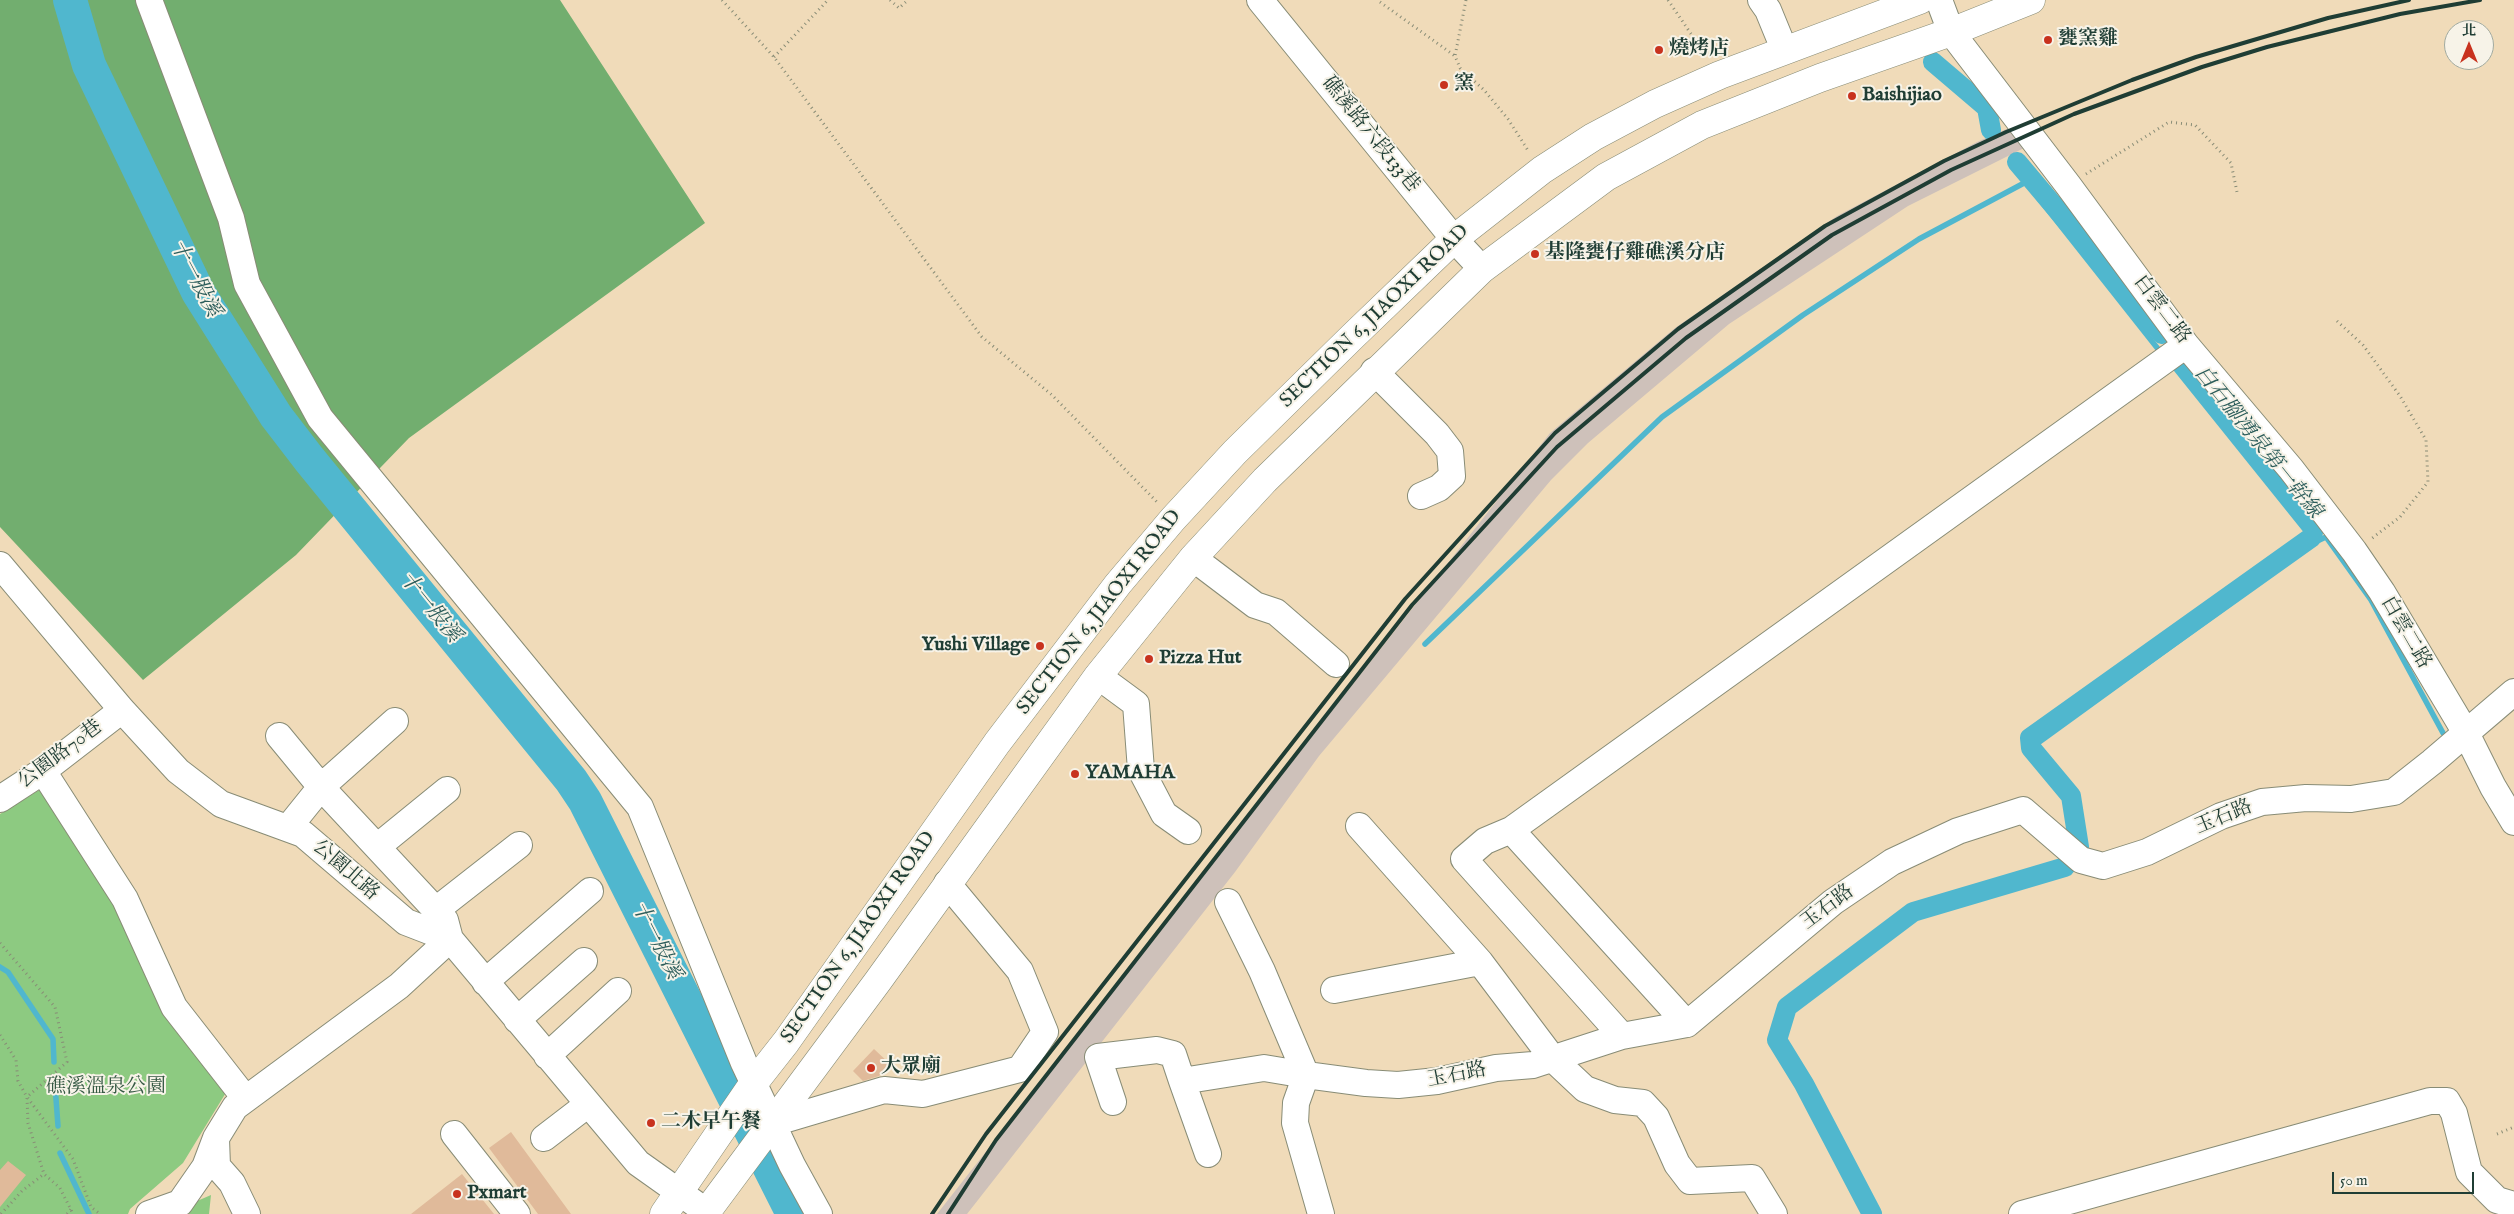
<!DOCTYPE html>
<meta charset="utf-8">
<style>
body{margin:0}
#map{position:relative;width:2514px;height:1214px;overflow:hidden;background:#f0dbb9;font-family:"IM FELL English","Noto Serif TC",serif}
canvas{display:block}
.north{position:absolute;left:2444px;top:20px;width:50px;height:50px;box-sizing:border-box;background:#f7f3e8;border:1px solid #a1aaa0;border-radius:50%;rotate:0deg;font-size:14px;font-weight:700;line-height:20px;text-align:center;color:#1f3d34}
.north::after{content:'';display:block;margin:auto;width:18px;height:22px;background:#c8321e;clip-path:polygon(50% 0,100% 100%,50% 72%,0 100%)}
.scale{position:absolute;left:2332px;top:1172px;width:142px;height:22px;box-sizing:border-box;border:2px solid #1f3d34;border-top:0;padding-left:6px;font-size:15px;line-height:18px;white-space:nowrap;color:#1f3d34;-webkit-text-stroke:4px #f7f3e8;paint-order:stroke}
</style>
<div id="map">
<canvas width="2514" height="1214"></canvas>
<div class="north">北</div>
<div class="scale">50 m</div>
</div>
<script>
const ctx = document.querySelector('canvas').getContext('2d');
ctx.lineJoin = 'round';
function paint(path, color) { ctx.fillStyle = color; ctx.fill(path, 'evenodd'); }
const shape = rows => new Path2D(rows.map(r => 'M' + r).join(''));
function trace(path, color, width, dash) { ctx.strokeStyle = color; ctx.lineWidth = width; ctx.lineCap = dash ? 'butt' : 'round'; ctx.setLineDash(dash || []); ctx.stroke(path); }
function write(font, color, halo, rows, align = 'center') {
  ctx.font = font + ' "IM FELL English","Noto Serif TC",serif'; ctx.lineWidth = 4; ctx.setLineDash([]); ctx.textBaseline = 'middle'; ctx.strokeStyle = halo; ctx.fillStyle = color; for (const [text, x, y, turn = 0] of rows) {
    ctx.save(); ctx.translate(x, y); ctx.rotate((+turn || 0) * Math.PI / 180); ctx.textAlign = isNaN(turn) ? turn : align; if (halo) ctx.strokeText(text, 0, 0); ctx.fillText(text, 0, 0); ctx.restore();
  }
}
const industrial = shape([
 [2018,124,2030,145,1908,206,1729,324,1588,443,1551,480,1319,756,1235,872,967,1214,937,1214,1550,433,1675,328,1837,216,1977,142]
]);
const green = shape([
 [44,787,230,1086,183,1163,130,1209,128,1214,0,1214,0,814],
 [211,1195,209,1214,167,1214]
]);
const forest = shape([
 [0,0,560,0,705,223,409,438,296,555,143,680,0,527]
]);
const stream = shape([
 [2030,176,2026,182,2162,354],
 [2172,364,2315,542,2326,537,2371,600,2443,733],
 [1425,644,1662,417,1803,315,1919,239,2026,182],
 [2031,748,2315,542],
 [0,967,8,972,53,1039,54,1062],
 [55,1085,58,1126],
 [60,1153,89,1214]
]);
const canal = shape([
 [1933,62,1987,108,1991,130],
 [2017,162,2162,334],
 [2079,847,2071,796,2031,748,2030,738,2312,537,2314,527,2186,364],
 [1872,1214,1804,1084,1777,1040,1787,1007,1913,912,2065,867]
]);
const river = shape([
 [70,0,89,65,198,292,276,416,309,459,571,780,585,801,793,1214]
]);
const building = shape([
 [874,1049,890,1064,879,1076,863,1081,853,1071],
 [511,1132,571,1214,538,1214,489,1148],
 [8,1161,26,1175,0,1207,0,1170],
 [462,1174,494,1214,411,1214]
]);
const path = shape([
 [722,0,774,57,982,337,1052,395,1157,502],
 [890,0,899,8,908,0],
 [1466,0,1455,56,1460,68,1484,90,1508,119,1529,152],
 [1668,0,1706,56],
 [1380,2,1455,56],
 [774,57,828,0],
 [2086,174,2169,122,2195,125,2231,163,2237,192],
 [2337,321,2363,345,2400,396,2426,440,2428,482,2400,517,2371,539],
 [0,943,55,1007,67,1062,27,1097,73,1159,91,1207,100,1214],
 [0,1035,16,1060,18,1081,27,1097,28,1123,44,1174,60,1188,73,1214],
 [2497,1134,2514,1127],
 [1,1214,22,1191,44,1174],
 [67,1214,71,1209]
]);
const minor = shape([
 [149,0,231,218,247,284,320,418,640,807,744,1063,792,1165,819,1214],
 [1260,0,1454,239,1482,269],
 [1761,0,1768,10,1784,49],
 [1939,0,1951,32,2068,185,2186,345,2291,469,2354,551,2382,592,2466,733,2493,787,2514,822],
 [1374,371,1437,434,1450,451,1452,476,1439,488,1421,496],
 [1193,558,1255,605,1276,612,1336,664],
 [0,565,122,710,178,771,221,804,303,834,406,922,450,939,638,1163,707,1212],
 [1098,676,1136,704,1141,770,1164,814,1188,831],
 [43,771,125,899,174,1007,245,1098],
 [0,799,43,771,122,710],
 [1359,826,1480,962,1553,1059,1585,1089,1615,1100,1643,1103,1656,1117,1677,1164,1690,1181,1752,1178,1774,1214],
 [288,828,321,787,395,721],
 [1511,830,1485,841,1464,859,1622,1036],
 [377,847,447,790],
 [1228,902,1262,971,1306,1075],
 [436,910,519,845],
 [485,982,590,891],
 [1334,990,1480,962],
 [517,1020,584,961],
 [1687,1024,1511,830,2186,345],
 [547,1056,618,991],
 [1182,1081,1208,1154],
 [1113,1102,1098,1057,1157,1050,1173,1054,1182,1081,1264,1068,1306,1075],
 [773,1123,884,1090,923,1094,1020,1069,1045,1032,1020,971,947,883],
 [454,1134,517,1214],
 [544,1138,587,1105],
 [216,1139,217,1166,232,1183,247,1214],
 [149,1214,180,1203,205,1167,216,1138,235,1107,399,986,450,939,445,920,321,787,279,736],
 [1321,1214,1295,1123,1296,1103,1306,1075,1366,1083,1398,1085,1437,1081,1496,1068,1533,1065,1622,1036,1687,1024,1833,902,1892,862,1958,831,2023,810,2081,860,2103,866,2147,852,2221,816,2262,802,2306,798,2351,799,2394,792,2432,762,2514,692],
 [2022,1214,2430,1101,2447,1101,2454,1113,2469,1172,2497,1200,2514,1205]
]);
const major = shape([
 [664,1214,753,1084,786,1042,997,743,1118,584,1173,519,1235,452,1352,337,1454,239,1542,170,1593,137,1655,104,1720,75,1920,0],
 [705,1214,878,981,1098,676,1193,558,1265,480,1482,269,1606,177,1702,125,1820,78,1951,32,2031,0]
]);
const rail = shape([
 [932,1214,986,1134,1405,599,1555,433,1678,329,1825,226,1944,161,2006,132,2132,80,2196,57,2328,18,2409,0],
 [948,1214,996,1140,1412,605,1557,447,1686,338,1832,235,1951,170,2074,114,2202,67,2267,47,2400,14,2480,0]
]);
const markers = [
 [2048,40,5,"#c8321e"],
 [1659,50,5,"#c8321e"],
 [1444,85,5,"#c8321e"],
 [1852,96,5,"#c8321e"],
 [1535,254,5,"#c8321e"],
 [1040,646,5,"#c8321e"],
 [1149,659,5,"#c8321e"],
 [1075,774,5,"#c8321e"],
 [871,1068,5,"#c8321e"],
 [651,1123,5,"#c8321e"],
 [457,1194,5,"#c8321e"]
];
const poiNames = [
 ["甕窯雞",2058,40],
 ["燒烤店",1669,50],
 ["窯",1454,85],
 ["Baishijiao",1862,96],
 ["基隆甕仔雞礁溪分店",1545,254],
 ["Yushi Village",1030,646,"right"],
 ["Pizza Hut",1159,659],
 ["YAMAHA",1085,774],
 ["大眾廟",881,1068],
 ["二木早午餐",661,1123],
 ["Pxmart",467,1194]
];
const streetNames = [
 ["礁溪路六段133巷",1370,135,51],
 ["白雲二路",2161,310,53],
 ["SECTION 6, JIAOXI ROAD",1375,317,-44],
 ["SECTION 6, JIAOXI ROAD",1100,613,-52],
 ["白雲二路",2405,633,60],
 ["公園路70巷",61,755,-37],
 ["玉石路",2224,818,-22],
 ["公園北路",345,871,41],
 ["玉石路",1828,908,-37],
 ["SECTION 6, JIAOXI ROAD",859,938,-55],
 ["玉石路",1457,1076,-11]
];
const parkNames = [
 ["礁溪溫泉公園",106,1088]
];
const waterNames = [
 ["十一股溪",194,279,62],
 ["白石腳湧泉第一幹線",2257,443,51],
 ["十一股溪",429,608,51],
 ["十一股溪",655,941,63]
];
paint(industrial, '#cec1ba');
paint(green, '#8dca81');
paint(forest, '#72ae6f');
trace(stream, '#50b7ce', 5.5);
trace(canal, '#50b7ce', 20);
trace(river, '#50b7ce', 34);
paint(building, '#e0ba9a');
trace(minor, '#888c76', 28);
trace(major, '#888c76', 29);
trace(path, '#888c76', 3, [1, 4]);
trace(minor, '#fff', 26);
trace(major, '#fff', 28);
trace(rail, '#1f3d34', 4);
for (const [x, y, r, color] of markers) { const dot = new Path2D(); dot.arc(x, y, r, 0, 2 * Math.PI); ctx.fillStyle = color; ctx.fill(dot); trace(dot, '#f7f3e8', 2); }
write('bold 20px', '#1f3d34', '#f7f3e8', poiNames, 'left');
write('20px', '#1f3d34', '#f7f3e8', streetNames);
write('20px', '#355943', '#f7f3e8', parkNames);
write('italic 21px', '#2b5c5a', '#f7f3e8', waterNames);
</script>
